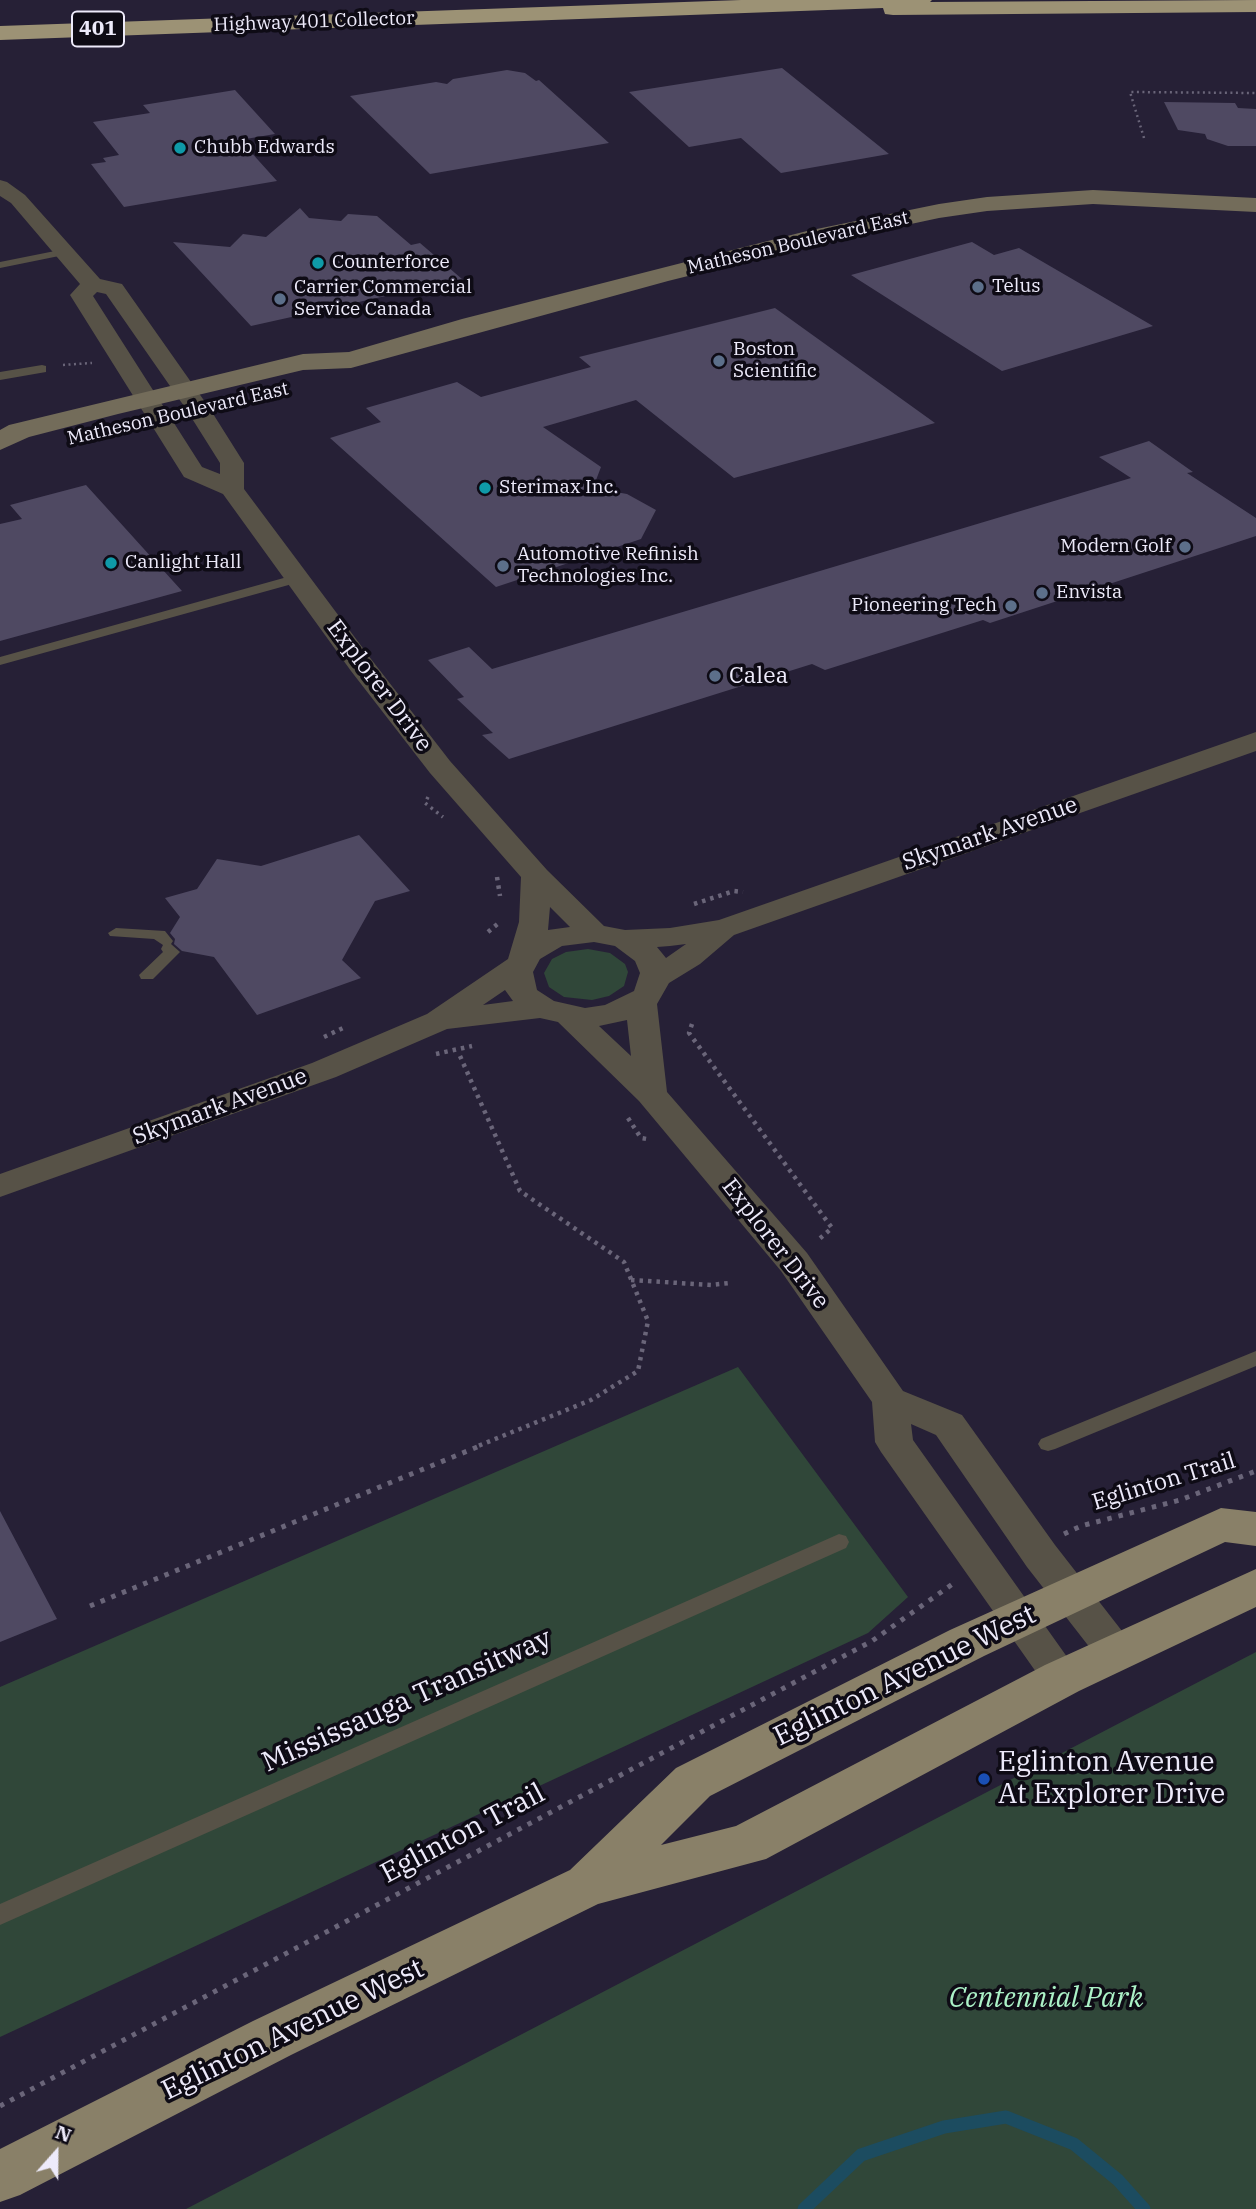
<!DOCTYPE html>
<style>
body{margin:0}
#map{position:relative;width:1256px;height:2209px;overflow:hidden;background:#262036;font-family:"IBM Plex Serif",serif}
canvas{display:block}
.north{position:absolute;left:21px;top:2118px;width:70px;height:70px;-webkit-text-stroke:5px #0e0b15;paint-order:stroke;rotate:21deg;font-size:19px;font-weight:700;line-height:28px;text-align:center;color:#edeafa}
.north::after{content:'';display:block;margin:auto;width:24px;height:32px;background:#edeafa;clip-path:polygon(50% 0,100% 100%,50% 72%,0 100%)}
</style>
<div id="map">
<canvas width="1256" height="2209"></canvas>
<div class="north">N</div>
</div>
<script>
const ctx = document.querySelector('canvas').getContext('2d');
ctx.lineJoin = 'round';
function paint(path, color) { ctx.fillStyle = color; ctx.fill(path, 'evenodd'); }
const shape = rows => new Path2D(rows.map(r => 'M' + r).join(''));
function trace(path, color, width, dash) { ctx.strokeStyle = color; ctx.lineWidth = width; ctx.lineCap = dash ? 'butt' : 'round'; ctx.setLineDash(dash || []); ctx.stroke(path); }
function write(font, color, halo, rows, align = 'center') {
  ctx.font = font + ' "IBM Plex Serif",serif'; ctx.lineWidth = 7; ctx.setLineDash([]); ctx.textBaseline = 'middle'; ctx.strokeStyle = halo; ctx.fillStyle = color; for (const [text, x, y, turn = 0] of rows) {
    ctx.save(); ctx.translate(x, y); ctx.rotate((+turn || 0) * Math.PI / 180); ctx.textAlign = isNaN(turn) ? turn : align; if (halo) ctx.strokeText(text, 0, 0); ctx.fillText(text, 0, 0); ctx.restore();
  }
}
const green = shape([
 [588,949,610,953,625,964,628,972,624,986,609,996,592,1000,564,997,549,987,544,973,552,959,566,952],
 [738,1367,908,1597,868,1633,0,2037,0,1687],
 [1256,1652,1256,2209,186,2209]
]);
const stream = shape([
 [804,2209,861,2155,944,2127,1006,2117,1074,2144,1118,2180,1144,2209]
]);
const building = shape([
 [782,68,889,154,781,173,741,138,689,147,629,92],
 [507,70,525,73,536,81,539,80,609,143,430,174,350,96,436,82,447,84,453,79],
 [235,90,275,134,240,140,277,181,124,207,91,164,106,162,103,158,119,155,93,122,150,113,143,105],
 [1164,102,1235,103,1238,108,1256,109,1256,146,1228,146,1207,139,1205,134,1178,130],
 [300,208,309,218,341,221,348,214,377,216,411,245,420,243,462,279,251,326,173,242,230,247,243,234,266,237],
 [972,242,994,255,1019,248,1153,326,1002,371,851,275],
 [775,308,935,423,734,478,636,400,543,427,601,467,593,488,627,494,656,510,641,539,496,587,330,438,381,422,366,408,457,382,481,397,591,367,579,357],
 [1149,441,1193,472,1187,473,1256,518,1256,536,990,623,983,620,825,670,812,664,509,759,482,735,493,733,457,699,464,697,428,660,469,647,492,669,1131,478,1099,457],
 [86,485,182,591,0,641,0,524,22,519,10,505],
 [359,835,410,891,375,901,342,960,361,978,257,1015,214,957,182,951,174,944,175,939,170,933,180,917,165,898,197,889,217,859,261,866],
 [0,1511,57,1619,0,1642]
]);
const pathFar3 = shape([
 [1144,138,1130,92,1256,93],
 [63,365,92,363]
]);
const pathFar2 = shape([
 [428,797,425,803,443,817]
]);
const pathFar1 = shape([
 [497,877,500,896],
 [694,904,734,891,743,892],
 [488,932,500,922],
 [692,1024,689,1033,832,1228,818,1240],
 [324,1037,345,1027],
 [436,1054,472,1046],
 [460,1056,520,1191,624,1262,648,1321,638,1371,591,1400,478,1446],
 [628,1118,641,1138,647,1139],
 [631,1280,711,1285,729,1283]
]);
const path = shape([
 [1064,1534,1081,1526,1180,1500,1256,1471],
 [90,1606,482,1445],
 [0,2106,872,1641,954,1583]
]);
const lane = shape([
 [65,249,71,252,69,254,0,268,0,262,65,249],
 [42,365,46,366,46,372,0,380,0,372,42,365],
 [298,574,303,575,303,581,0,665,0,657,298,574],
 [116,928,165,931,173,941,171,944,180,952,153,979,141,979,139,975,163,952,161,949,163,945,154,939,110,936,108,933,116,928],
 [1256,1351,1256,1366,1055,1449,1048,1451,1041,1449,1038,1444,1041,1439,1256,1351],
 [839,1534,846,1536,849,1542,846,1548,0,1925,0,1904,839,1534]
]);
const street = shape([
 [0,180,7,182,25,195,100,279,122,284,210,409,244,463,244,489,371,659,450,761,547,870,604,926,625,930,670,928,719,920,1256,732,1256,751,734,935,700,964,669,983,657,1004,667,1092,807,1253,903,1391,962,1415,1055,1545,1129,1640,1135,1651,1129,1662,1115,1667,1101,1662,1027,1567,936,1435,911,1424,913,1440,1082,1678,1076,1689,1062,1694,1048,1689,881,1452,875,1442,872,1402,781,1271,639,1101,558,1022,540,1018,447,1029,336,1077,0,1197,0,1174,312,1063,427,1014,508,959,519,922,521,877,430,773,351,671,223,494,184,477,70,295,80,284,11,203,0,196,0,180],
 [97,292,106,294,186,409,220,463,220,474,202,467,93,296,97,292],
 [550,907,570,927,548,930,550,907],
 [594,942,615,946,635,961,640,973,634,991,605,1005,585,1008,554,1001,537,990,533,972,540,959,562,946,594,942],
 [686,944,666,958,657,947,670,946,686,944],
 [505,990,513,1001,483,1005,505,990],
 [627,1020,631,1056,599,1026,627,1020]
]);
const secondary = shape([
 [1093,190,1256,198,1256,212,1093,204,987,211,939,218,808,246,668,281,351,368,303,370,118,414,29,437,0,450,0,430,9,425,303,354,349,352,462,319,807,231,939,204,987,197,1093,190]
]);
const primary = shape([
 [1221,1508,1256,1512,1256,1546,1225,1542,984,1656,710,1796,661,1845,736,1826,1045,1665,1256,1569,1256,1607,1079,1691,766,1859,598,1904,291,2055,20,2195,0,2202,0,2149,253,2021,570,1870,676,1768,950,1630,1221,1508]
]);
const highway = shape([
 [741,0,932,0,930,2,1256,0,1256,12,893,15,885,14,883,8,0,40,0,26,741,0]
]);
const markers = [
 [180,148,7,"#0f9aa8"],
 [318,263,7,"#0f9aa8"],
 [978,287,7,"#5c6f8a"],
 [280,299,7,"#5c6f8a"],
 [719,361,7,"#5c6f8a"],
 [485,488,7,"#0f9aa8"],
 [1185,547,7,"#5c6f8a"],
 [111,563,7,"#0f9aa8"],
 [503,566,7,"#5c6f8a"],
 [1042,593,7,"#5c6f8a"],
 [1011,606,7,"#5c6f8a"],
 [715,676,7,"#5c6f8a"],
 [984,1779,7,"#1a4fb4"]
];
const farStreetnames = [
 ["Highway 401 Collector",314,22,-2],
 ["Matheson Boulevard East",798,243,-13],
 ["Matheson Boulevard East",178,414,-13]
];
const farPoinames = [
 ["Chubb Edwards",194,148],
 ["Counterforce",332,263],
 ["Telus",992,287],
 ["Carrier Commercial",294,288],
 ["Service Canada",294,310],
 ["Boston",733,350],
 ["Scientific",733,372],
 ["Sterimax Inc.",499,488],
 ["Modern Golf",1171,547,"right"],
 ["Automotive Refinish",517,555],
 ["Technologies Inc.",517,577],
 ["Canlight Hall",125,563],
 ["Envista",1056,593],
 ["Pioneering Tech",997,606,"right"]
];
const shields = [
 [98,29,52]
];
const shieldNames = [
 ["401",98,29]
];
const poiNames = [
 ["Calea",729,676]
];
const streetNames = [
 ["Explorer Drive",379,686,53],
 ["Skymark Avenue",990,834,-19],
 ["Skymark Avenue",220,1107,-20],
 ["Explorer Drive",775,1244,52],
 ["Eglinton Trail",1164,1482,-17]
];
const nearStreetnames = [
 ["Eglinton Avenue West",905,1676,-26],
 ["Mississauga Transitway",407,1701,-24],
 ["Eglinton Trail",463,1834,-28],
 ["Eglinton Avenue West",293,2030,-26]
];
const nearPoinames = [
 ["Eglinton Avenue",998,1763],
 ["At Explorer Drive",998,1795]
];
const nearParknames = [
 ["Centennial Park",1046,1999]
];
paint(green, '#304739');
trace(stream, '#1c4c60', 13);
paint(building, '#4f4962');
trace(pathFar3, '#6a6579', 2.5, [2, 3.5]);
trace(pathFar2, '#6a6579', 3.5, [2.5, 4.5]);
trace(pathFar1, '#6a6579', 4.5, [3.5, 5]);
trace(path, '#6a6579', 5, [4.5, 7]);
paint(lane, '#575247');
paint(street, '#575247');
paint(secondary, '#736c5a');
paint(primary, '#898068');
paint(highway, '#9c9275');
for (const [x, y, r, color] of markers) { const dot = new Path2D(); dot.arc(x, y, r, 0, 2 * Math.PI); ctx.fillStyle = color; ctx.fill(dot); trace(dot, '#0e0b15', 2.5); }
write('19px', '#edeafa', '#0e0b15', farStreetnames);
write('19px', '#edeafa', '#0e0b15', farPoinames, 'left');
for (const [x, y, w] of shields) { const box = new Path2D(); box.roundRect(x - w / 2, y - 17.5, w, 35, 5); ctx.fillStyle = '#0e0b15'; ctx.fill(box); trace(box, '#edeafa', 2); }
write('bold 21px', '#edeafa', null, shieldNames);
write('23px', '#edeafa', '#0e0b15', poiNames, 'left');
write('23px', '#edeafa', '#0e0b15', streetNames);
write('28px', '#edeafa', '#0e0b15', nearStreetnames);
write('28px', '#edeafa', '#0e0b15', nearPoinames, 'left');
write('italic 28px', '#acf2c8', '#0e0b15', nearParknames);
</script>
